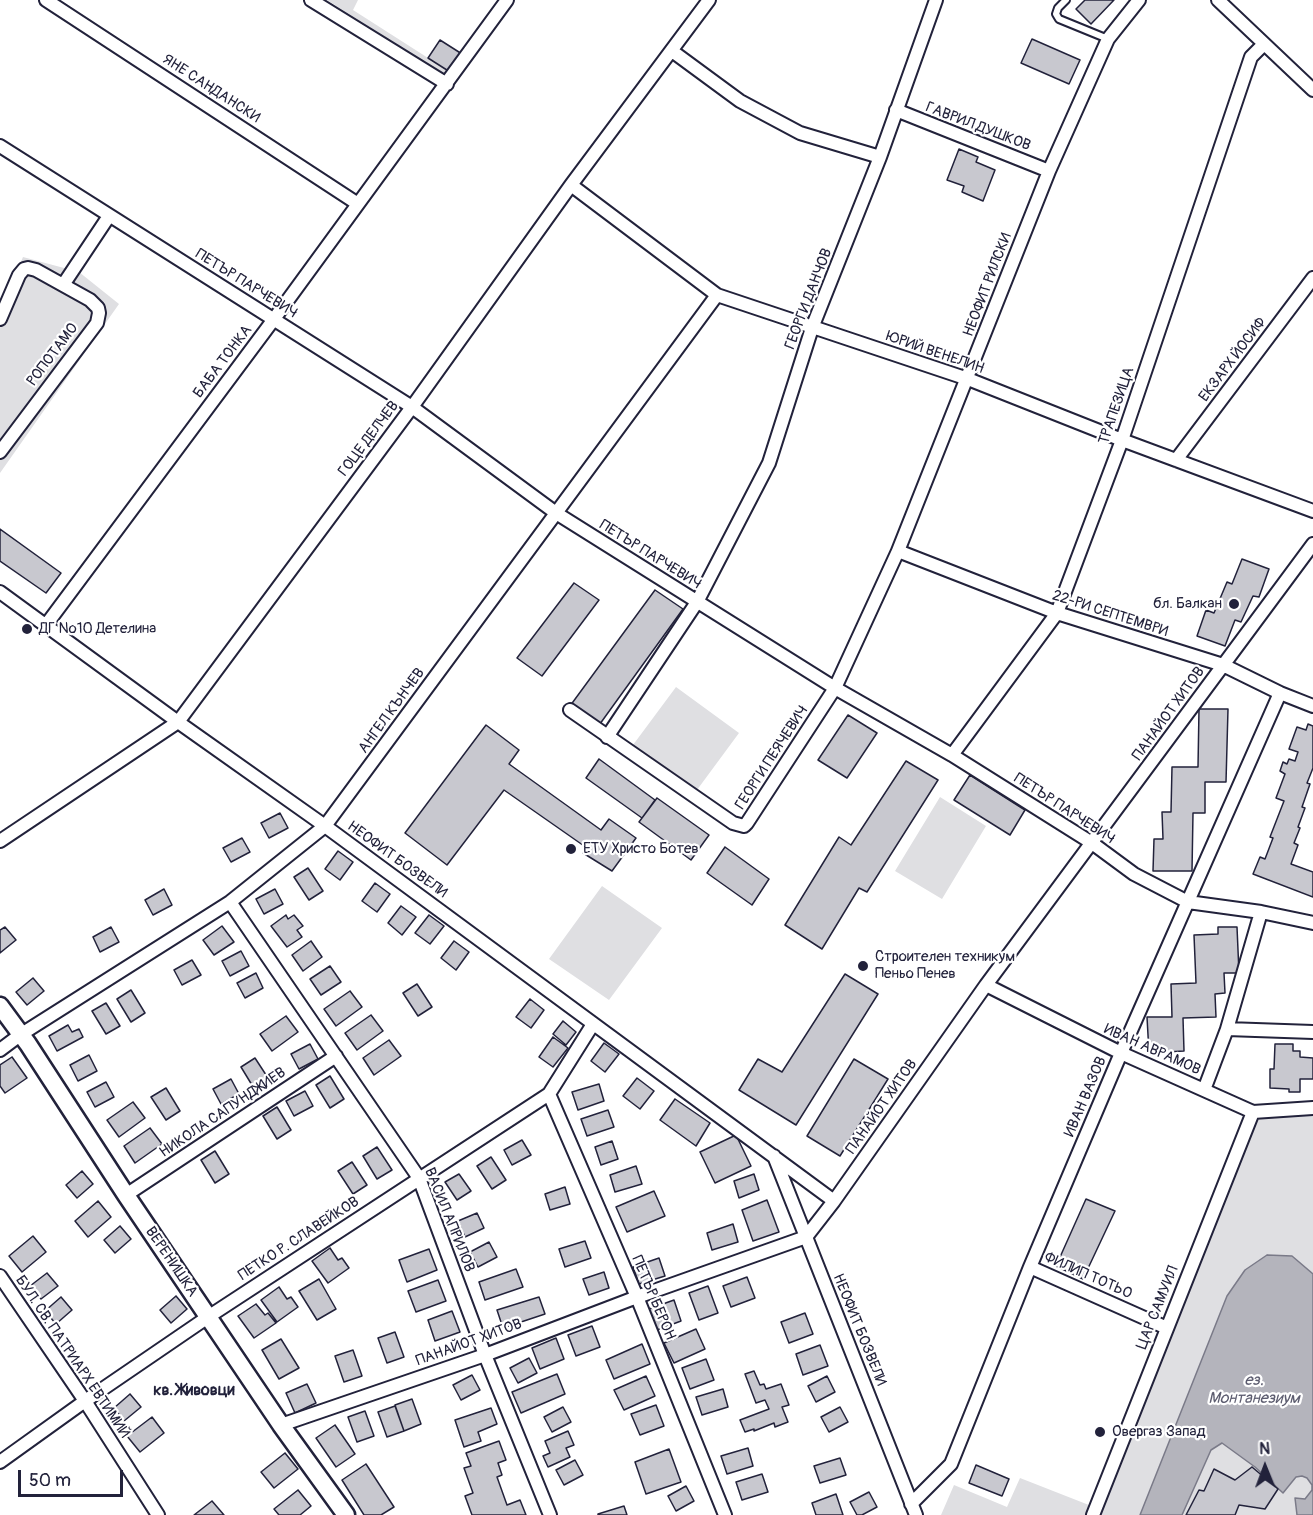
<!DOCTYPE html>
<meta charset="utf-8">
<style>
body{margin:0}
#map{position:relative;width:1313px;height:1515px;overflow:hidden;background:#fff;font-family:Pangolin,sans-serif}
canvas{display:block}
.north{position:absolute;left:1235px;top:1437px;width:60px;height:60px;-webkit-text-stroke:4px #fff;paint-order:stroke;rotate:359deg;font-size:16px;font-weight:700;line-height:24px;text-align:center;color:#22223b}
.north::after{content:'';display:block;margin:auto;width:21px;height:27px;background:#22223b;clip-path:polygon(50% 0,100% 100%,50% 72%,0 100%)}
.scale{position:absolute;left:18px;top:1470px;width:105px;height:27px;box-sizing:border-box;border:3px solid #22223b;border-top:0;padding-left:8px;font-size:18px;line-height:21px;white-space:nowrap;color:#22223b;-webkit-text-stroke:4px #fff;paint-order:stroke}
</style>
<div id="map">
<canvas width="1313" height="1515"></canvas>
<div class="north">N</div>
<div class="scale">50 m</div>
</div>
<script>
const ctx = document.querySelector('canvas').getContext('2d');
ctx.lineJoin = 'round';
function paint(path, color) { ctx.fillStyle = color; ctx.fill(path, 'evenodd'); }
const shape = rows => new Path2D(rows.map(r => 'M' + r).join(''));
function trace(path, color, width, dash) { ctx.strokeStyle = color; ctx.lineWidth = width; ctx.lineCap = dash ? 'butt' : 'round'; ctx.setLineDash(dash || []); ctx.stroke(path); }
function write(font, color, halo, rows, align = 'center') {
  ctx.font = font + ' Pangolin,sans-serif'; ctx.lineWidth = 4.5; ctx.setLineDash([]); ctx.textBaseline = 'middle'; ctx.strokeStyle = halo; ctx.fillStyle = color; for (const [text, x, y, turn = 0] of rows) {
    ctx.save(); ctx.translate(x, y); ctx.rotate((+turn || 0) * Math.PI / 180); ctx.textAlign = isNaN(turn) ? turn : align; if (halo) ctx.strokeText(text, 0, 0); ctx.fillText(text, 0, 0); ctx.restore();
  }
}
const green = shape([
 [327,0,358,0,353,10,450,72,447,76],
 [23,257,79,272,119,304,0,473,0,310],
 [676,687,739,733,694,794,630,749],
 [940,797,986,826,942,899,895,871],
 [602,886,662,928,609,1000,549,959],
 [1313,1108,1313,1515,1095,1515,1253,1112],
 [1020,1478,1094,1507,1090,1515,941,1515,954,1485,1007,1507]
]);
const water = shape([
 [1267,1255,1292,1256,1313,1274,1313,1515,1297,1515,1295,1498,1305,1499,1312,1490,1312,1485,1307,1478,1302,1476,1296,1477,1283,1493,1255,1467,1222,1443,1211,1450,1182,1515,1140,1515,1227,1296,1245,1270,1267,1255]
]);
const building = shape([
 [1085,0,1114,0,1091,24,1076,9,1085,0],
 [1032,39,1080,60,1069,84,1021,63,1032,39],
 [440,40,462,54,450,72,428,58,440,40],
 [959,149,978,157,976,162,995,170,983,201,962,192,964,186,947,180,959,149],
 [0,529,61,573,46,593,0,561,0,529],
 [1242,559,1269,569,1259,597,1253,596,1241,622,1235,620,1225,646,1197,636,1206,610,1214,613,1227,582,1232,584,1242,559],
 [574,583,599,600,542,676,517,658,574,583],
 [655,590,683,609,597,728,570,706,655,590],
 [1199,709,1228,709,1226,782,1205,782,1205,813,1193,813,1192,871,1153,871,1154,839,1163,839,1162,812,1171,812,1172,767,1198,767,1199,709],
 [848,715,877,733,847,778,818,760,848,715],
 [1308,724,1313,726,1313,768,1307,783,1310,784,1302,807,1305,808,1298,827,1300,828,1294,843,1298,845,1291,864,1313,872,1313,897,1253,874,1260,857,1265,859,1273,838,1270,837,1284,801,1276,798,1285,774,1280,771,1283,762,1287,764,1289,759,1295,761,1298,752,1289,749,1297,727,1306,730,1308,724],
 [486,725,519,750,509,764,601,830,609,819,636,838,612,871,583,853,587,848,504,790,447,865,405,833,486,725],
 [599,759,655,800,642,818,586,778,599,759],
 [906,761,938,780,867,892,859,888,822,949,785,925,839,837,851,845,906,761],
 [970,775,1025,810,1010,835,954,800,970,775],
 [657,798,709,835,691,860,639,822,657,798],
 [280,813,288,828,269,838,261,823,280,813],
 [242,838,250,852,231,862,223,848,242,838],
 [725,847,769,879,752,905,707,873,725,847],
 [338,851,353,862,340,880,325,869,338,851],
 [308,868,323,891,309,900,294,877,308,868],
 [375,883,390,894,377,912,362,901,375,883],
 [164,889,172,905,153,915,145,900,164,889],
 [275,889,283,904,264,914,256,899,275,889],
 [401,906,416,917,402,935,388,923,401,906],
 [286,915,288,919,294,915,303,926,297,930,302,937,287,947,271,926,286,915],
 [429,915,444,926,430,944,415,933,429,915],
 [222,926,234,942,214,955,203,940,222,926],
 [5,927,16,940,0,953,0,930,5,927],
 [111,927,119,942,100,952,93,937,111,927],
 [1218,927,1237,927,1239,973,1224,973,1225,993,1215,994,1216,1017,1183,1018,1184,1051,1149,1053,1147,1017,1172,1017,1171,984,1196,983,1194,935,1218,934,1218,927],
 [311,941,322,957,303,971,292,955,311,941],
 [454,941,469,952,456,970,441,958,454,941],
 [241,951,249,966,230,976,222,961,241,951],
 [192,960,201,975,182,985,174,970,192,960],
 [330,966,341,982,321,995,310,979,330,966],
 [256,973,263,988,245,998,237,983,256,973],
 [845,974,878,994,796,1125,739,1090,758,1059,782,1072,845,974],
 [33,978,44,991,27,1005,16,992,33,978],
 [417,984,432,1007,418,1016,403,993,417,984],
 [131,990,145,1013,131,1022,117,999,131,990],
 [350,991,362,1007,336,1026,324,1009,350,991],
 [530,999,544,1010,531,1028,516,1017,530,999],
 [106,1003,120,1026,106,1034,92,1011,106,1003],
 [371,1015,383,1031,357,1050,345,1033,371,1015],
 [286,1016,298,1032,272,1051,260,1034,286,1016],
 [563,1021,576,1032,566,1045,553,1034,563,1021],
 [68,1025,72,1032,79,1029,83,1037,57,1051,49,1036,68,1025],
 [553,1037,568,1048,553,1067,539,1057,553,1037],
 [389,1040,401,1056,374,1075,363,1058,389,1040],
 [604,1043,619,1054,605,1072,591,1061,604,1043],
 [310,1044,318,1059,299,1069,291,1054,310,1044],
 [1275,1044,1293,1044,1293,1051,1300,1051,1300,1057,1313,1058,1313,1079,1300,1079,1300,1092,1289,1092,1289,1089,1270,1088,1270,1069,1274,1069,1275,1044],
 [89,1055,97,1071,78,1081,70,1065,89,1055],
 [12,1057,27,1078,5,1093,0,1086,0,1065,12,1057],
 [255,1058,270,1081,255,1090,241,1067,255,1058],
 [854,1059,888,1079,840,1156,807,1136,854,1059],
 [330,1076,344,1099,330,1108,316,1085,330,1076],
 [637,1078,654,1091,640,1109,623,1096,637,1078],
 [231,1079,239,1094,221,1104,213,1089,231,1079],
 [106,1082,114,1097,95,1107,87,1092,106,1082],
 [599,1084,604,1101,578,1110,572,1092,599,1084],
 [166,1088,180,1111,166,1120,151,1097,166,1088],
 [305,1091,313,1106,294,1116,286,1101,305,1091],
 [675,1099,710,1123,696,1146,660,1120,675,1099],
 [133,1102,145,1118,119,1137,107,1120,133,1102],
 [277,1107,291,1130,277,1139,263,1116,277,1107],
 [608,1110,614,1127,587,1136,581,1119,608,1110],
 [150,1128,162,1144,135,1163,124,1146,150,1128],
 [736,1135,751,1166,715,1183,700,1152,736,1135],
 [522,1140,531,1155,512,1165,504,1150,522,1140],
 [612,1141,618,1159,601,1165,595,1147,612,1141],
 [377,1147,392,1170,377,1179,363,1156,377,1147],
 [215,1151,229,1174,215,1183,201,1160,215,1151],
 [491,1157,506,1180,492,1189,477,1166,491,1157],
 [352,1162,367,1185,353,1194,338,1171,352,1162],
 [636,1166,642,1184,615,1192,610,1175,636,1166],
 [82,1171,93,1184,77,1198,66,1185,82,1171],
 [459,1174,471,1191,457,1200,445,1182,459,1174],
 [754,1174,759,1190,739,1198,734,1181,754,1174],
 [565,1187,570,1204,550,1210,545,1194,565,1187],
 [654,1191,665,1216,627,1232,616,1207,654,1191],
 [1086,1199,1115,1211,1083,1279,1056,1266,1086,1199],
 [767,1200,779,1232,753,1241,742,1210,767,1200],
 [98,1201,111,1217,88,1237,75,1221,98,1201],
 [477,1213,484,1228,465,1237,458,1221,477,1213],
 [733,1224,738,1242,712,1250,707,1233,733,1224],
 [120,1226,131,1239,115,1253,104,1240,120,1226],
 [33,1236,46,1252,22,1272,9,1256,33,1236],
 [585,1241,591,1258,565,1267,559,1249,585,1241],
 [489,1242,497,1257,478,1267,470,1252,489,1242],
 [330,1248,338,1260,342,1258,349,1268,328,1283,312,1261,330,1248],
 [429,1249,437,1270,407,1282,399,1260,429,1249],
 [659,1258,665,1276,639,1284,633,1267,659,1258],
 [516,1269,523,1287,485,1300,479,1282,516,1269],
 [604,1272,609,1288,589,1295,583,1279,604,1272],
 [47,1273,58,1286,41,1299,30,1286,47,1273],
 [747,1277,755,1298,731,1307,723,1286,747,1277],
 [319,1279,336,1309,317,1320,299,1291,319,1279],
 [438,1280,446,1301,416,1312,408,1291,438,1280],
 [708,1286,718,1313,699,1320,689,1293,708,1286],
 [279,1287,287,1299,291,1297,298,1307,277,1322,261,1300,279,1287],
 [176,1296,187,1309,171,1323,160,1310,176,1296],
 [61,1297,72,1310,56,1324,45,1311,61,1297],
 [539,1297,545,1314,503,1328,497,1310,539,1297],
 [674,1300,681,1321,657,1330,649,1309,674,1300],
 [256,1304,265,1315,268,1313,276,1323,254,1338,238,1316,256,1304],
 [452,1311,460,1332,435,1341,428,1320,452,1311],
 [805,1313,813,1334,789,1343,781,1322,805,1313],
 [592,1326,600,1347,576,1356,568,1335,592,1326],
 [696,1329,705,1349,674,1363,664,1343,696,1329],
 [395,1332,404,1357,387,1363,378,1338,395,1332],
 [556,1338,564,1359,540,1369,532,1348,556,1338],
 [281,1339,299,1368,279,1379,262,1350,281,1339],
 [642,1344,650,1364,614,1379,606,1360,642,1344],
 [820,1345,828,1366,803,1375,796,1354,820,1345],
 [353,1350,362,1376,344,1382,335,1356,353,1350],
 [529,1358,537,1373,518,1383,510,1368,529,1358],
 [706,1359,714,1380,690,1389,682,1368,706,1359],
 [754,1371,760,1385,764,1384,766,1389,781,1384,789,1405,782,1407,788,1422,775,1427,774,1423,754,1431,754,1429,745,1432,740,1420,769,1409,765,1400,756,1403,745,1374,754,1371],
 [557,1374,565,1394,521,1413,512,1392,557,1374],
 [472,1375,480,1390,461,1400,453,1385,472,1375],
 [646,1376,655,1396,624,1410,614,1390,646,1376],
 [827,1376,835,1392,816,1402,808,1386,827,1376],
 [307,1384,316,1403,295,1413,286,1393,307,1384],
 [723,1389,728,1407,702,1415,696,1397,723,1389],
 [130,1394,141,1407,124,1421,114,1408,130,1394],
 [412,1399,421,1424,404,1431,395,1405,412,1399],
 [656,1405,664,1426,640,1435,631,1414,656,1405],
 [395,1406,404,1431,387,1437,378,1412,395,1406],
 [563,1407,571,1422,552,1432,544,1417,563,1407],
 [840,1407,848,1422,829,1432,821,1417,840,1407],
 [491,1408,497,1424,478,1432,481,1441,464,1447,455,1420,491,1408],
 [365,1411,374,1436,357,1442,348,1417,365,1411],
 [152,1417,164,1433,140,1452,127,1436,152,1417],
 [335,1425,355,1454,336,1467,316,1438,335,1425],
 [568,1431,574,1445,566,1448,570,1457,548,1467,543,1456,550,1453,545,1441,568,1431],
 [499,1441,506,1460,498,1463,502,1475,497,1477,507,1505,520,1500,526,1515,472,1515,465,1496,473,1493,464,1468,471,1466,466,1453,499,1441],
 [748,1448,753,1466,727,1474,721,1456,748,1448],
 [669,1449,681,1482,646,1494,635,1462,669,1449],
 [285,1453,298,1469,274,1488,261,1472,285,1453],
 [840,1458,846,1475,820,1483,814,1466,840,1458],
 [575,1460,583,1475,564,1485,556,1470,575,1460],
 [366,1464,394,1507,381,1515,364,1515,342,1480,366,1464],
 [976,1465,1009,1479,1002,1496,969,1483,976,1465],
 [1252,1467,1278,1489,1265,1509,1239,1505,1235,1515,1186,1515,1199,1490,1204,1491,1214,1469,1235,1480,1252,1467],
 [762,1474,768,1492,742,1500,736,1482,762,1474],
 [686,1486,694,1501,676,1511,668,1496,686,1486],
 [298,1490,311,1506,300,1515,279,1515,274,1509,298,1490],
 [869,1492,877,1507,862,1515,857,1515,850,1502,869,1492],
 [836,1494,843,1515,816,1515,812,1503,836,1494],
 [212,1501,224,1515,194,1515,212,1501],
 [624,1506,627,1515,598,1515,598,1514,624,1506]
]);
const service = shape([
 [1066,0,1058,8,1056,14,1059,19,1108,39]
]);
const minor = shape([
 [46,0,358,204],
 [311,0,447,84],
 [1218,0,1313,90],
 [672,51,740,101,800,133,880,157],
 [896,110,1049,171],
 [0,146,412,407,556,513,835,688,952,755,1092,843,1134,874,1188,902,1261,912,1313,923],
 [571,185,717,295,968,379,1122,440,1313,511],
 [63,285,109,216],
 [0,319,19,275,24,269,28,268,36,270,90,300,98,308,99,313,97,323,0,452],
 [1176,460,1313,278],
 [898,551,1057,613,1223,665,1280,693,1313,706],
 [0,592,178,722,325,826,834,1201],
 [46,625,274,319,507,0],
 [570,710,733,823,744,826,747,823,835,688,898,551,1049,171,1108,39,1139,0],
 [607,737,697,602,769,463,812,328,880,157,936,0],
 [952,755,1057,613,1122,440,1251,57,1264,44],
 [0,841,178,722,412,407,571,185,709,0],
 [230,902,419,1178,485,1355,550,1515],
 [1261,912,1227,1029,1313,1032],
 [986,985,1121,1053,1253,1112,1313,1108],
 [0,1050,20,1035,230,902,325,826,717,295],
 [1204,1090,1227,1029],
 [549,1094,637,1297,725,1515],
 [774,1156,916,1515],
 [126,1195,336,1056],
 [1030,1267,1167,1328],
 [0,1276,85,1401,158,1515],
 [281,1425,485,1355,637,1297,806,1237,834,1201,986,985,1313,544],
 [0,1462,85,1401,208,1317,549,1094,593,1024],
 [911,1504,951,1464,1030,1267,1121,1053,1280,693],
 [1093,1515,1253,1112]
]);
const secondary = shape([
 [0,1006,28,1044,126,1195,281,1425,346,1515]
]);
const markers = [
 [1234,604,6,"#22223b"],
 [27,629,6,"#22223b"],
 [571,849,6,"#22223b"],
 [863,966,6,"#22223b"],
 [1100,1432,6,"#22223b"]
];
const streetNames = [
 ["ЯНЕ САНДАНСКИ",211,89,33],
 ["ГАВРИЛ ДУШКОВ",978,127,21],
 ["ПЕТЪР ПАРЧЕВИЧ",246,284,32],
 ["НЕОФИТ РИЛСКИ",988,285,-69],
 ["ГЕОРГИ ДАНЧОВ",809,299,-69],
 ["ЮРИЙ ВЕНЕЛИН",935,353,19],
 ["РОПОТАМО",53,355,-53],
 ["ЕКЗАРХ ЙОСИФ",1233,360,-53],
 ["БАБА ТОНКА",223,362,-53],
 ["ТРАПЕЗИЦА",1117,406,-71],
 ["ГОЦЕ ДЕЛЧЕВ",369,439,-53],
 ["ПЕТЪР ПАРЧЕВИЧ",650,555,32],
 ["22-РИ СЕПТЕМВРИ",1110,614,18],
 ["АНГЕЛ КЪНЧЕВ",392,711,-54],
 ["ПАНАЙОТ ХИТОВ",1169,714,-54],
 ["ГЕОРГИ ПЕЯЧЕВИЧ",772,758,-57],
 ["ПЕТЪР ПАРЧЕВИЧ",1064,809,33],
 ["НЕОФИТ БОЗВЕЛИ",397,860,36],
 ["ИВАН АВРАМОВ",1152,1050,24],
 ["ИВАН ВАЗОВ",1086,1097,-67],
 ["ПАНАЙОТ ХИТОВ",882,1107,-55],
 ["НИКОЛА САПУНДЖИЕВ",223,1113,-34],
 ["ВАСИЛ АПРИЛОВ",449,1220,68],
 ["ПЕТКО Р. СЛАВЕЙКОВ",299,1239,-33],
 ["ВЕРЕНИШКА",171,1262,56],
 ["ФИЛИП ТОТЬО",1088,1276,24],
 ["ПЕТЪР БЕРОН",653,1298,67],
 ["ЦАР САМУИЛ",1158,1308,-68],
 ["НЕОФИТ БОЗВЕЛИ",859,1330,68],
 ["ПАНАЙОТ ХИТОВ",469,1343,-20],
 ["БУЛ. СВ. ПАТРИАРХ ЕВТИМИЙ",72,1357,56]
];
const poiNames = [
 ["бл. Балкан",1222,604,"right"],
 ["ДГ №10 Детелина",39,629],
 ["ЕТУ Христо Ботев",583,849],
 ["Строителен техникум",875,957],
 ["Пеньо Пенев",875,974],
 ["Овергаз Запад",1112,1432]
];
const waterNames = [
 ["ез.",1254,1381],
 ["Монтанезиум",1254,1399]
];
const neighbourhoodNames = [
 ["кв. Живовци",194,1391]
];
paint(green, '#dfdfe2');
paint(water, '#b4b4bc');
trace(water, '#7a7a88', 1.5);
paint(building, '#c8c8cf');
trace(building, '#22223b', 1.5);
trace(service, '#22223b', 10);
trace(minor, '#22223b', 16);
trace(secondary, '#22223b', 21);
trace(service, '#fff', 6);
trace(minor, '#fff', 12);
trace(secondary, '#fff', 16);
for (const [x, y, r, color] of markers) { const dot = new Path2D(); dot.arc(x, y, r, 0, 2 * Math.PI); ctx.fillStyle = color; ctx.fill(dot); trace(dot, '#fff', 2); }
write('15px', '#22223b', '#fff', streetNames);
write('15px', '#22223b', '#fff', poiNames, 'left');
write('italic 16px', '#5c5c6f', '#fff', waterNames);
write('bold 16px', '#22223b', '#fff', neighbourhoodNames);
</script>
